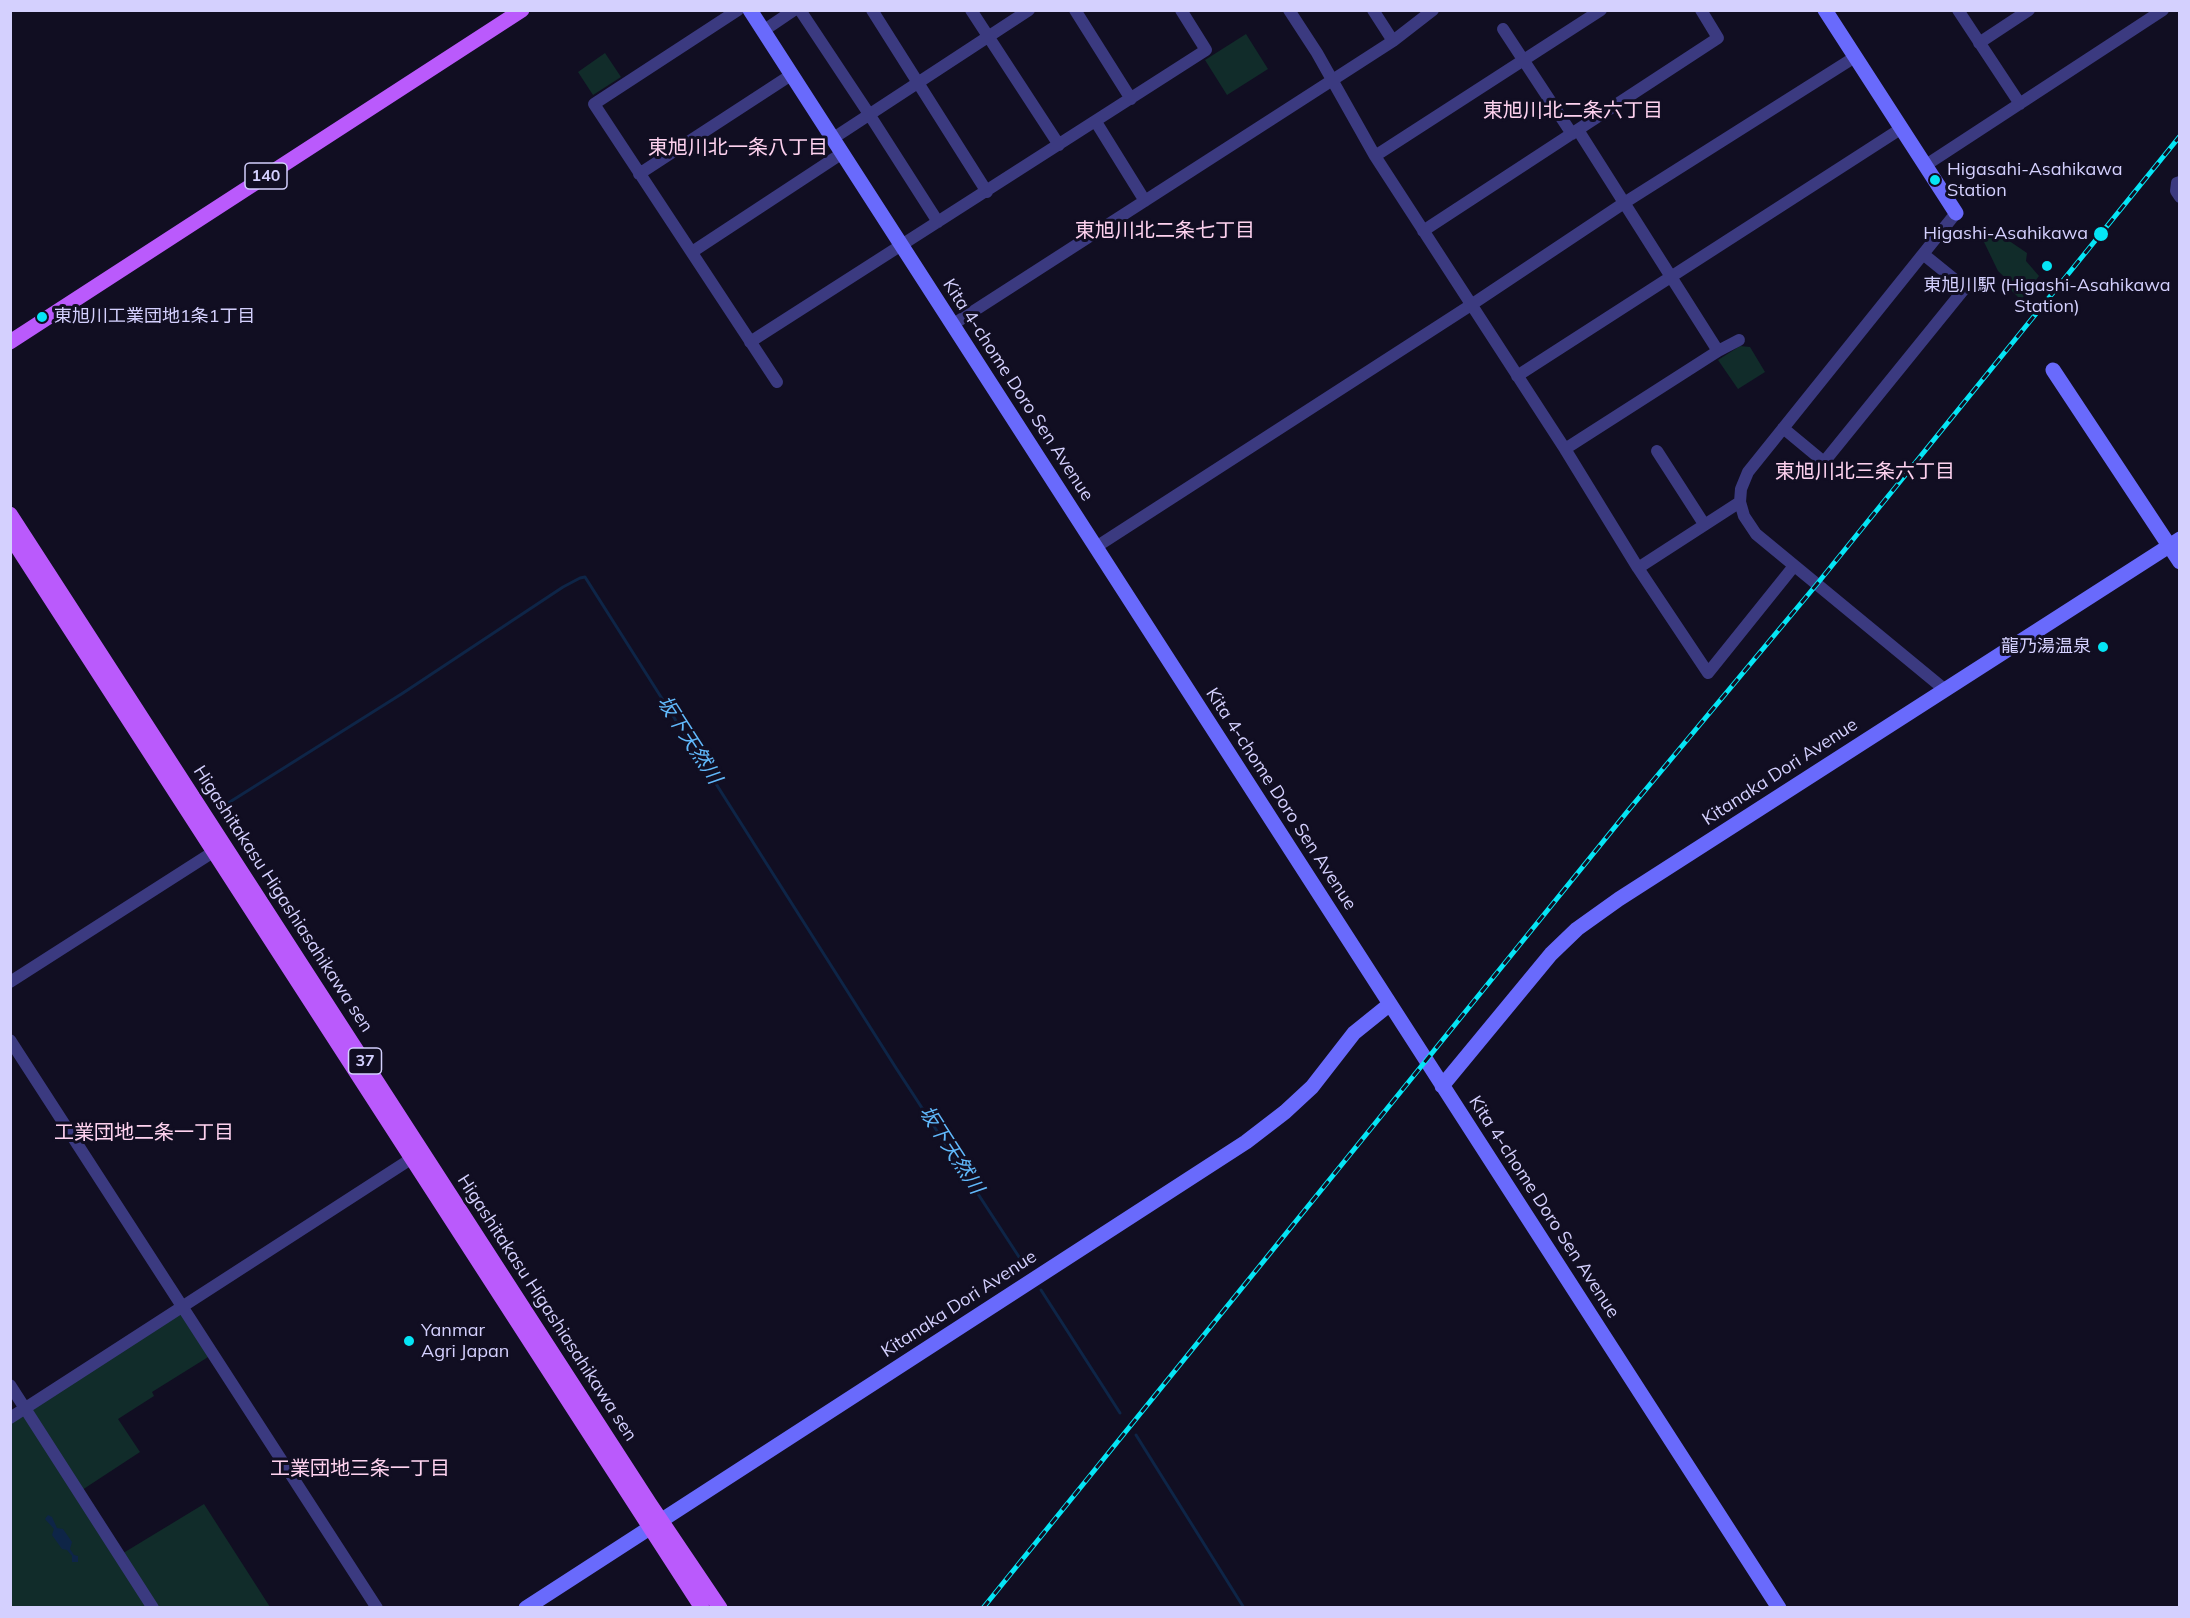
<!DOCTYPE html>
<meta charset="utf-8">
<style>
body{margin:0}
#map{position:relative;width:2190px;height:1618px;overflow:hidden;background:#110e22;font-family:Mulish,sans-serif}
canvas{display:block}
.frame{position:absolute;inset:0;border:12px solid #d4d0fe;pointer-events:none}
</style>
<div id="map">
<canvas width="2190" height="1618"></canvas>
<div class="frame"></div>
</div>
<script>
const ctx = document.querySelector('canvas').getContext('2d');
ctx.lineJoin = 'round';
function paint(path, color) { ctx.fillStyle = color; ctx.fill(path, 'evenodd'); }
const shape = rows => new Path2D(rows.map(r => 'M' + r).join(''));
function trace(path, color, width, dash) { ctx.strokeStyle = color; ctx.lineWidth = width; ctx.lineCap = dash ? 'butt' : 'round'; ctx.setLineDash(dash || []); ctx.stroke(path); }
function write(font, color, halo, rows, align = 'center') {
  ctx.font = font + ' Mulish,"Noto Sans JP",sans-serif'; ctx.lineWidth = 6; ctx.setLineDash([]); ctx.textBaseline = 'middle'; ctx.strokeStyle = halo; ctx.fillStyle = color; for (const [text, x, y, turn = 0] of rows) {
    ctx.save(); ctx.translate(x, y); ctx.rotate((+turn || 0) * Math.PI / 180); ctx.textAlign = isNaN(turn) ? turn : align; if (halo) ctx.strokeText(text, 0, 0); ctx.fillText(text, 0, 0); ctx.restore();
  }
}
const green = shape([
 [1246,34,1268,69,1227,95,1205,60],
 [605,53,621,77,593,95,578,72],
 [1983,232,1999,234,2027,253,2026,261,2039,276,2021,300,2011,290,2014,286,1998,271,1984,242,1977,237],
 [1740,346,1750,347,1765,372,1738,389,1718,360],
 [176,1311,189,1316,213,1354,152,1392,154,1396,118,1419,140,1452,79,1492,120,1555,204,1504,270,1607,11,1608,11,1418]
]);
const water = shape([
 [48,1515,52,1517,57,1528,63,1529,72,1542,70,1549,74,1555,78,1556,78,1562,72,1562,72,1556,67,1550,62,1549,52,1535,54,1529,45,1519]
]);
const stream = shape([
 [225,805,403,693,563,587,580,578,585,577,896,1068,1023,1263],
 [1041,1290,1120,1413],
 [1136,1435,1244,1608]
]);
const street = shape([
 [738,10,594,104,777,382],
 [800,10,869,114,938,222],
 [872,10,987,192],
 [971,10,1059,145],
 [1075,10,1131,99],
 [1289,10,1317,53,1375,156,1565,449,1638,568,1708,673,1794,566],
 [1373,10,1393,41],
 [1958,10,2020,104],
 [1503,29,1572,134],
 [763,31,794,10],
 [1979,43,2029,10],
 [1096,122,1145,201],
 [1578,130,1718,351],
 [832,139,1029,10],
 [1375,156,1601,10],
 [1926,165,2163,10],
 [639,174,791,75],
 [2180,182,2177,183,2176,191,2180,197],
 [1423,231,1718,38,1701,10],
 [692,252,841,154],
 [952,325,1331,81,1393,41,1433,10],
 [750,342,1206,50,1181,10],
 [1517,376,1902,128],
 [1783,428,1824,462,1965,288,1923,254],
 [1565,449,1718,351,1739,340],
 [1657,451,1704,524],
 [1096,547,1471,305,1624,203,1855,57],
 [1638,568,1740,502],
 [1944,689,1756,534,1744,516,1740,502,1741,489,1748,472,1956,213],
 [10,982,221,847],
 [10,1040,377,1608],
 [10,1385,153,1608],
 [10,1418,417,1155]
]);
const secondary = shape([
 [750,10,1779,1608],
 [1825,10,1956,213],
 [2053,370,2180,562],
 [1442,1086,1551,954,1577,929,1619,899,2180,539],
 [526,1608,1246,1142,1285,1112,1312,1087,1354,1033,1390,1004]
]);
const primary = shape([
 [10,342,522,10],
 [10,514,650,1504,720,1608],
 [10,536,702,1608]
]);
const rail = shape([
 [983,1608,1627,812,1817,584,2180,136]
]);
const markers = [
 [1935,180,6,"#05e5f5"],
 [2101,234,8,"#05e5f5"],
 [2047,266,6,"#05e5f5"],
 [42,317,6,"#05e5f5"],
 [2103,647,6,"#05e5f5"],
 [409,1341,6,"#05e5f5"]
];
const shields = [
 [266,176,42],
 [365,1061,33]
];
const shieldNames = [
 ["140",266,176],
 ["37",365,1061]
];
const poiNames = [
 ["Higasahi-Asahikawa",1947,170],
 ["Station",1947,191],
 ["Higashi-Asahikawa",2088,234,"right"],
 ["東旭川駅 (Higashi-Asahikawa",2047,286,"center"],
 ["Station)",2047,307,"center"],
 ["東旭川工業団地1条1丁目",54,317],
 ["龍乃湯温泉",2091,647,"right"],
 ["Yanmar",421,1331],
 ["Agri Japan",421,1352]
];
const streetNames = [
 ["Kita 4-chome Doro Sen Avenue",1018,390,57],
 ["Kitanaka Dori Avenue",1780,772,-33],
 ["Kita 4-chome Doro Sen Avenue",1281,799,57],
 ["Higashitakasu Higashiasahikawa sen",283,899,57],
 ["Kita 4-chome Doro Sen Avenue",1544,1207,57],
 ["Kitanaka Dori Avenue",959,1304,-33],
 ["Higashitakasu Higashiasahikawa sen",547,1308,57]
];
const neighbourhoodNames = [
 ["東旭川北二条六丁目",1573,111],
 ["東旭川北一条八丁目",738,148],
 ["東旭川北二条七丁目",1165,231],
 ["東旭川北三条六丁目",1865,472],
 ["工業団地二条一丁目",144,1133],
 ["工業団地三条一丁目",360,1469]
];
const waterNames = [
 ["坂下天然川",689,740,57],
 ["坂下天然川",951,1150,57]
];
paint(green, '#112c2a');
paint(water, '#0e2547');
trace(stream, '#0e2547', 3);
trace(street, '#3b3a80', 12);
trace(secondary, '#696afc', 15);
trace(primary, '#ba5afc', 15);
trace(rail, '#05e5f5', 5);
trace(rail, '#110e22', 3, [9]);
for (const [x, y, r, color] of markers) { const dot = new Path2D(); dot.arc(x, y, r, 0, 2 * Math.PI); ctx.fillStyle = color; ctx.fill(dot); trace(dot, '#110e22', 2); }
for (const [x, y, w] of shields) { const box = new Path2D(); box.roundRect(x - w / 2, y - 13, w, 26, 4.5); ctx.fillStyle = '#110e22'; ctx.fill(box); trace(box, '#d4d0fe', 1.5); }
write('bold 16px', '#d4d0fe', null, shieldNames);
write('18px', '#d4d0fe', '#110e22', poiNames, 'left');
write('18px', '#d4d0fe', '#110e22', streetNames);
write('20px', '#fed2ef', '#110e22', neighbourhoodNames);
write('italic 20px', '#61b9fc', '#110e22', waterNames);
</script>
